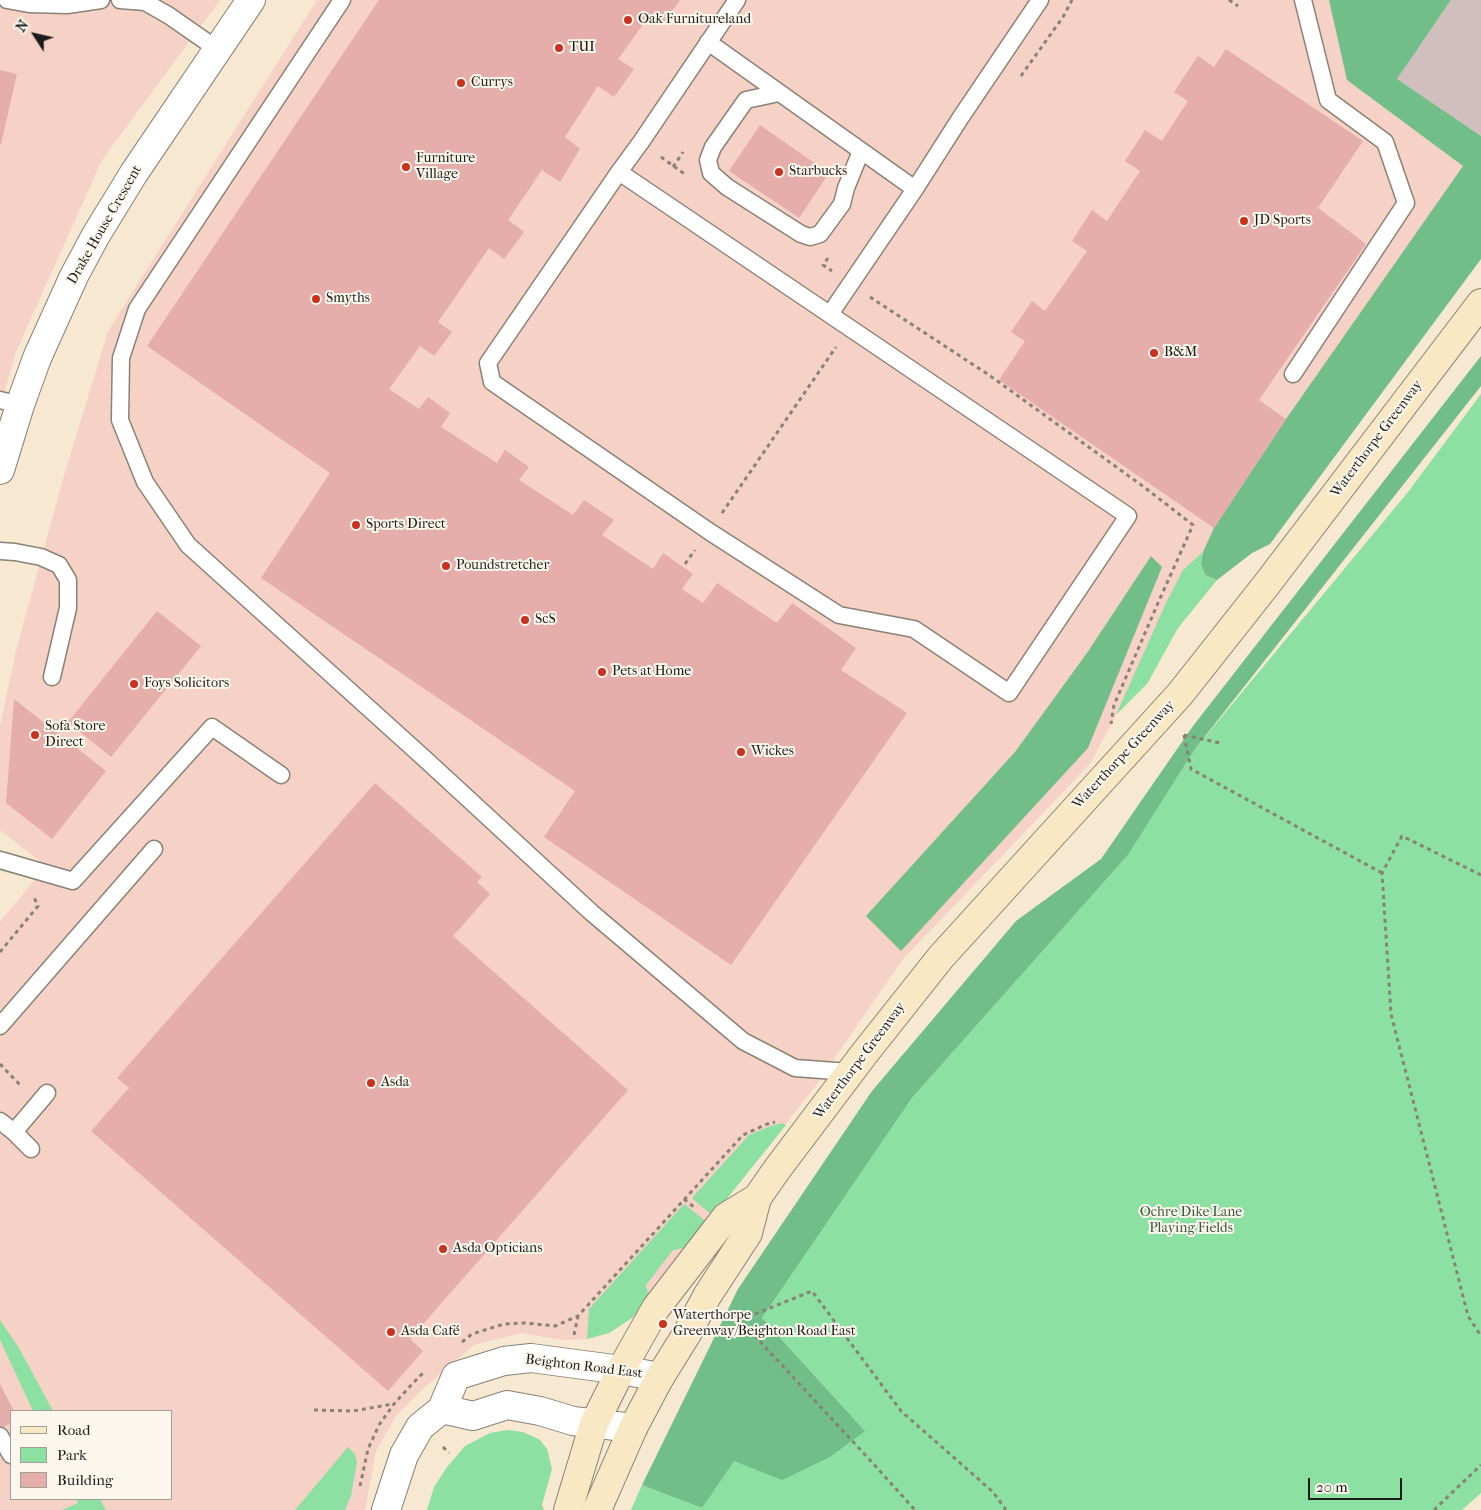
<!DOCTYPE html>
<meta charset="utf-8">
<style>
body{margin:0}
#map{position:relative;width:1481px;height:1510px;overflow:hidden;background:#f6e8d1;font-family:"IM FELL French Canon",serif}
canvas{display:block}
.legend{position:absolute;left:10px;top:1410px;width:162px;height:90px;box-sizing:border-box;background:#fbf7ec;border:1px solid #a29f99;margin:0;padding:6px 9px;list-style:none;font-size:15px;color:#1c1c1c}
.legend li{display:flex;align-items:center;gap:10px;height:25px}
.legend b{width:25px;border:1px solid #a29f99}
.north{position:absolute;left:10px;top:10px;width:50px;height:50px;-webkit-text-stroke:4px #fbf7ec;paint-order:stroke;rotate:305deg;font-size:14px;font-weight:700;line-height:20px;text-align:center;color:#1c1c1c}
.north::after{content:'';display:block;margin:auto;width:18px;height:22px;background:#1c1c1c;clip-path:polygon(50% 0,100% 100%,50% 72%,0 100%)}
.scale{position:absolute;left:1308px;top:1478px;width:94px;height:22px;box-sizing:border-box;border:2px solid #1c1c1c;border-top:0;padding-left:6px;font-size:15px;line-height:18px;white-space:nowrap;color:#1c1c1c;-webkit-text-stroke:4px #fbf7ec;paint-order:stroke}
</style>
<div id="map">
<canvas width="1481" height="1510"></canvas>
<ul class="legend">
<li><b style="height:6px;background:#f8e8c3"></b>Road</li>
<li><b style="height:14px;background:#8ce0a2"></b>Park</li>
<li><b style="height:14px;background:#e5aeab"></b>Building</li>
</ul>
<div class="north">N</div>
<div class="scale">20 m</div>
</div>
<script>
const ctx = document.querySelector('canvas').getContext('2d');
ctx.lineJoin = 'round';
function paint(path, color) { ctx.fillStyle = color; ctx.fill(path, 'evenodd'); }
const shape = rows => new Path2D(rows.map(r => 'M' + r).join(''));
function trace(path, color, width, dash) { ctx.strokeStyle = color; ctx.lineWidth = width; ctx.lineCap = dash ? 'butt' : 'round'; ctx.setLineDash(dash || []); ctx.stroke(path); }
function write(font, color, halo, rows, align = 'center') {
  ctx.font = font + ' "IM FELL French Canon",serif'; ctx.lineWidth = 4; ctx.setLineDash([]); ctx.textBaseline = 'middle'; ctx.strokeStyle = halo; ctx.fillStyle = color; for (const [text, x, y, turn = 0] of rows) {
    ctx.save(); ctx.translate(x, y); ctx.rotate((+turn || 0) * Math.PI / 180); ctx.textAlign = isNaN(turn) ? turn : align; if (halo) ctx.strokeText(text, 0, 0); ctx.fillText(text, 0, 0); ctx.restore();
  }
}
const built = shape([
 [0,0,220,0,102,160,16,352,0,406],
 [317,0,1397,0,1477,150,1203,552,1090,764,903,959,814,1088,632,1318,609,1333,587,1339,563,1340,521,1333,474,1345,424,1388,396,1416,376,1451,365,1510,0,1510,0,922,46,866,0,830,0,726,16,651,63,479,108,331],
 [11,1411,171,1411,171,1499,11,1499]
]);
const industrial = shape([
 [1451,0,1481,0,1481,136,1397,79]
]);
const green = shape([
 [1481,394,1481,1493,1462,1510,631,1510,642,1485,702,1508,730,1459,865,1431,762,1318,912,1098,1128,855,1195,749,1408,492],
 [1203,552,1201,564,1205,575,1217,580,1178,628,1147,684,1116,715,1165,605,1183,570],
 [782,1123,786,1125,713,1216,692,1198,749,1135,771,1126],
 [684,1204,708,1223,689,1247,673,1250,646,1285,649,1299,632,1318,609,1333,587,1339,589,1309],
 [0,1320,19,1348,53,1411,33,1411,0,1340],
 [508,1430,523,1432,540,1440,547,1449,552,1469,542,1505,544,1510,427,1510,434,1487,447,1467,465,1446,490,1433],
 [348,1447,355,1454,357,1462,351,1496,345,1510,295,1510],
 [76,1499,100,1499,106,1510,62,1510,78,1503]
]);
const forest = shape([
 [1329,0,1451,0,1397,79,1481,136,1481,259,1270,544,1252,553,1217,580,1205,575,1201,564,1203,552,1214,528,1286,419,1463,166,1347,80],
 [1481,356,1481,386,1195,749,1128,855,912,1098,762,1318,865,1431,830,1457,782,1480,734,1461,702,1508,642,1485,738,1289,872,1091,1016,921,1101,859,1193,726],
 [1151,556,1162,567,1088,748,901,951,866,916,1015,752,1087,653]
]);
const building = shape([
 [379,0,680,0,663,24,650,15,618,59,634,69,614,97,598,86,565,137,580,149,560,182,542,170,508,220,524,232,504,259,489,248,438,322,452,332,434,356,420,346,389,389,419,409,428,397,450,413,441,427,497,463,505,450,529,467,519,480,573,515,584,500,614,520,602,535,653,569,663,553,693,574,682,589,703,603,717,583,777,623,792,603,856,648,841,670,907,713,731,965,544,837,575,791,261,578,330,473,147,346],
 [1226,49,1363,141,1318,208,1366,244,1259,400,1286,419,1214,528,999,380,1025,341,1011,332,1032,301,1045,311,1087,251,1072,241,1092,210,1107,221,1140,171,1125,161,1145,130,1162,141,1188,101,1174,92,1198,56,1214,67],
 [0,70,17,74,1,144,0,144],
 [760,125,829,173,799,218,729,171],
 [157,611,201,646,111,757,68,722],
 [14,699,106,771,52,839,6,803],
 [375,783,482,877,477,882,490,894,453,936,628,1090,410,1339,423,1351,388,1391,91,1131,129,1088,117,1078],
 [0,1384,14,1411,11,1411,11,1423,0,1429]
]);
const path = shape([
 [1229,0,1238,6],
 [1021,76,1063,17,1072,0],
 [661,157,686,175],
 [673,167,683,152],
 [828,258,823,265,832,271],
 [870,297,989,375,1144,487,1193,525,1158,603,1114,705,1111,724],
 [722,513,836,347],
 [685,564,695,550],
 [1184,735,1191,769,1382,873],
 [1184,735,1220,743],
 [1481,875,1402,836,1382,873,1391,1014,1468,1316,1481,1336],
 [0,952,38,906,33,895],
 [0,1064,22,1087],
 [684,1199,695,1208],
 [731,1314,740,1320,869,1459,915,1510],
 [740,1320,812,1291,901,1411,993,1492,1006,1510],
 [574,1335,578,1316],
 [462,1342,472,1334,504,1324,525,1323,555,1326,578,1316,743,1135,767,1124,775,1122],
 [314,1410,353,1411,393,1404],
 [443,1447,449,1453],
 [360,1486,368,1449,379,1425,394,1404,413,1383,424,1372],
 [1434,1510,1481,1465]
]);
const lane = shape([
 [7,0,29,4,67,5,101,0],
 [120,0,145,2,168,15,217,49],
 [342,0,137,309,121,358,120,420,145,482,188,545,425,759,592,913,743,1041,795,1068,849,1072],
 [708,42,915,189],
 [779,93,746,100,713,147,708,160,711,173,727,187,801,234,810,237,820,234,842,204,846,188,861,151],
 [619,172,1128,516,1009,693,914,629,839,615,710,532,492,382,488,363,619,172,641,142,737,0],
 [830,314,915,189,961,117,1040,0],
 [1293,374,1406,203,1385,142,1328,100,1303,0],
 [0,400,20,405],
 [0,551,15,552,41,557,59,565,68,580,68,608,52,677],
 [0,860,73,881,212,727,281,775],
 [0,1026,154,849],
 [0,1121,14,1132,31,1149],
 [14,1132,47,1093],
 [0,1436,11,1455]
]);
const street = shape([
 [0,470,20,405,37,358,74,276,96,235,134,173,251,0],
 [442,1409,473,1416,507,1405,540,1411,573,1421,633,1428],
 [386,1510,404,1455,420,1427,442,1409,456,1376,504,1361,531,1358,621,1370,660,1377]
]);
const secondary = shape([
 [568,1510,594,1424,621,1370,656,1308,726,1217,757,1198],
 [597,1510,633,1428,660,1377,688,1332,707,1296,748,1233,757,1198,778,1168,864,1054,941,957,1180,694,1267,584,1481,303]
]);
const markers = [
 [628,20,5,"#c8321e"],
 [559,48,5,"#c8321e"],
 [461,83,5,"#c8321e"],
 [406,167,5,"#c8321e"],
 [779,172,5,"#c8321e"],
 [1244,221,5,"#c8321e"],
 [316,299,5,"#c8321e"],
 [1154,353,5,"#c8321e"],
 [356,525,5,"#c8321e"],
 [446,566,5,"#c8321e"],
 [525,620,5,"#c8321e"],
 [602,672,5,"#c8321e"],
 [134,684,5,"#c8321e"],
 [35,735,5,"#c8321e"],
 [741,752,5,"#c8321e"],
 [371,1083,5,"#c8321e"],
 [443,1249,5,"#c8321e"],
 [663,1324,5,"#c8321e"],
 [391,1332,5,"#c8321e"]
];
const poiNames = [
 ["Oak Furnitureland",638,20],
 ["TUI",569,48],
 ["Currys",471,83],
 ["Furniture",416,159],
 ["Village",416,175],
 ["Starbucks",789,172],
 ["JD Sports",1254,221],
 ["Smyths",326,299],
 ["B&M",1164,353],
 ["Sports Direct",366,525],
 ["Poundstretcher",456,566],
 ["ScS",535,620],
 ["Pets at Home",612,672],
 ["Foys Solicitors",144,684],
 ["Sofa Store",45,727],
 ["Direct",45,743],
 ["Wickes",751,752],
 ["Asda",381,1083],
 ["Asda Opticians",453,1249],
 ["Waterthorpe",673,1316],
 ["Greenway/Beighton Road East",673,1332],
 ["Asda Café",401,1332]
];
const streetNames = [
 ["Drake House Crescent",105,225,-60],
 ["Waterthorpe Greenway",1377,439,-53],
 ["Waterthorpe Greenway",1124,755,-47],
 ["Waterthorpe Greenway",860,1061,-53],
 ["Beighton Road East",584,1367,7]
];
const parkNames = [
 ["Ochre Dike Lane",1191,1213],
 ["Playing Fields",1191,1229]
];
paint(built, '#f6d1c5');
paint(industrial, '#d1bfbf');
paint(green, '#8ce0a2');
paint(forest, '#71be88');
paint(building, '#e5aeab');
trace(lane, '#898276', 19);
trace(street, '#898276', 30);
trace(secondary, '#898276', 30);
trace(path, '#898276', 3, [4, 4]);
trace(lane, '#fff', 16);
trace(street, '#fff', 28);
trace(secondary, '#f8e8c3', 28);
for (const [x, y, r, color] of markers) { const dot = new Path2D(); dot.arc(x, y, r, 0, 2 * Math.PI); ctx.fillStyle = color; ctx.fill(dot); trace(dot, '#fbf7ec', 2); }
write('14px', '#1c1c1c', '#fbf7ec', poiNames, 'left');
write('14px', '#1c1c1c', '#fbf7ec', streetNames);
write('14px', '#3e5744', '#fbf7ec', parkNames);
</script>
